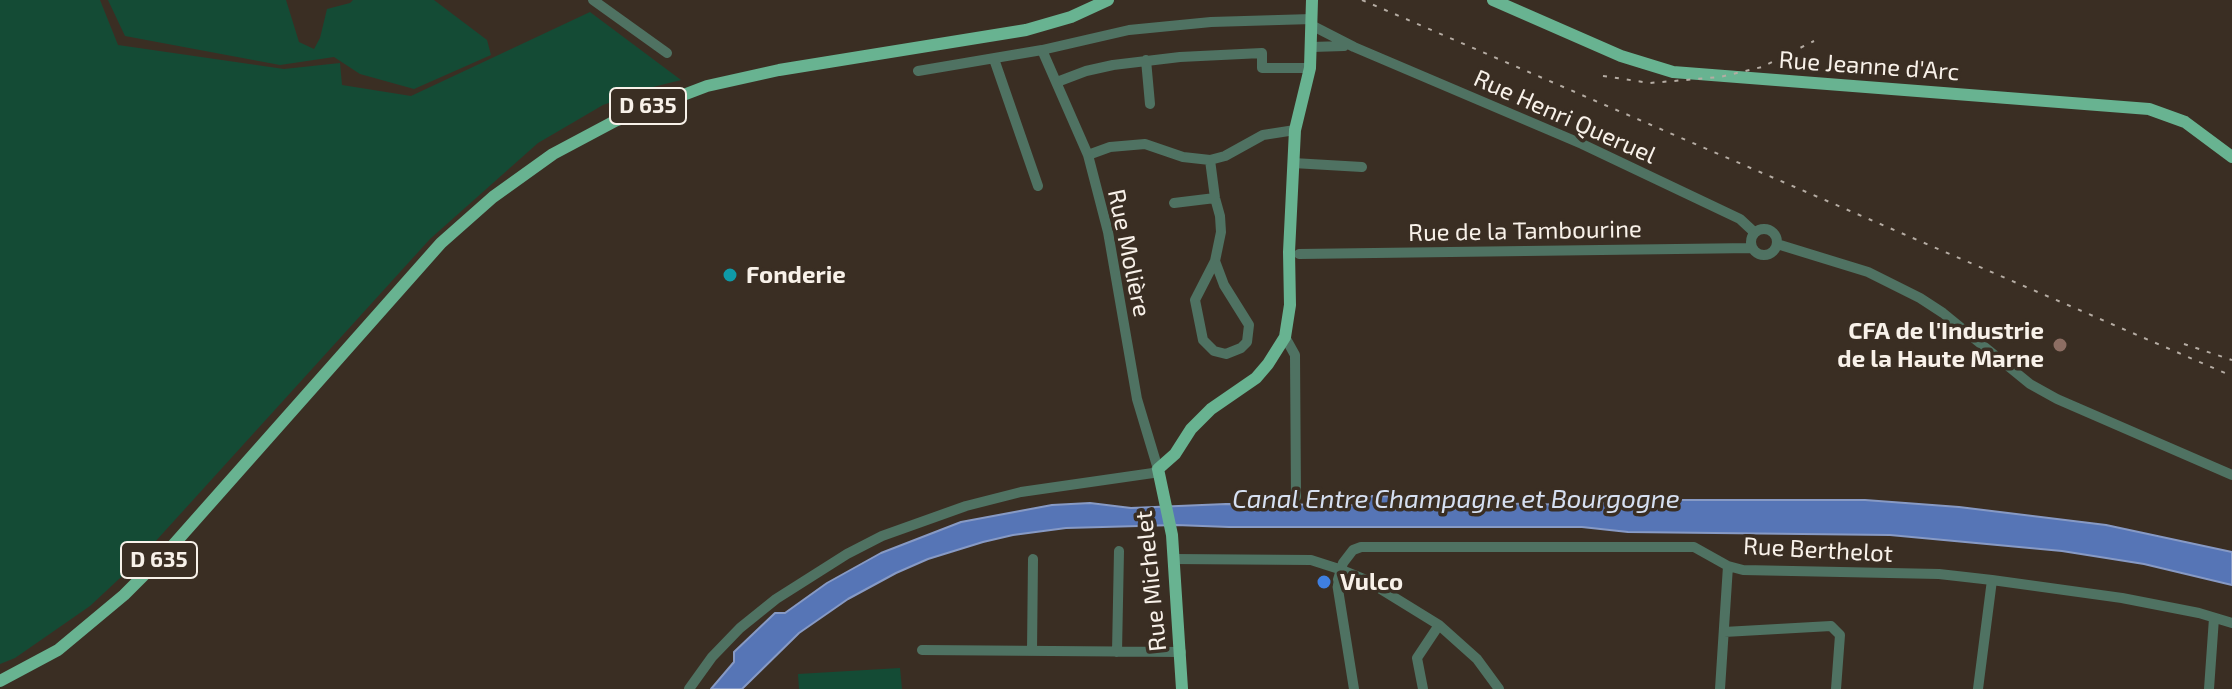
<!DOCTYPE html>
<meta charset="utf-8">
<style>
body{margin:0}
canvas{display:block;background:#3a2e23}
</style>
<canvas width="2232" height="689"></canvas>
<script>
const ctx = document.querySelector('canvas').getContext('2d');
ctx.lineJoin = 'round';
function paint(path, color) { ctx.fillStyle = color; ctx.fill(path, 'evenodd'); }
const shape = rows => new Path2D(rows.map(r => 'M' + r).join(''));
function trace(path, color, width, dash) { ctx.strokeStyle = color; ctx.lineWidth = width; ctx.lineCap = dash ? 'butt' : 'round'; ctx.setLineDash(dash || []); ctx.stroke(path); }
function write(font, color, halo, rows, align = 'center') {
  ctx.font = font + ' "Exo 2",sans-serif'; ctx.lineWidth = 7; ctx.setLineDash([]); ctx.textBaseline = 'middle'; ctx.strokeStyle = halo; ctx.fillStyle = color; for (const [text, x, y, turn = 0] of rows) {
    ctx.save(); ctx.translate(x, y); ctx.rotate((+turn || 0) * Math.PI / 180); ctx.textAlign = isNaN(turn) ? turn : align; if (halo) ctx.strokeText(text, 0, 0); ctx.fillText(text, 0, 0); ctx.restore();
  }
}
const green = shape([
 [0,0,100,0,118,45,284,69,340,63,342,85,411,96,590,12,681,80,653,87,603,105,538,143,430,239,134,565,90,606,15,658,0,664],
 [108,0,286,0,299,42,314,49,320,38,327,9,350,3,353,0,434,0,487,40,491,55,414,89,360,74,334,57,280,65,125,36],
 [900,668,902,689,799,689,798,674]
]);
const water = shape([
 [1372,496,1467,497,1476,503,1582,505,1631,500,1865,500,1959,507,2106,525,2232,552,2232,585,2144,564,2062,551,1890,535,1628,532,1582,527,1229,527,1176,525,1066,528,1013,535,983,542,928,559,896,573,848,599,799,633,742,689,711,689,734,662,734,652,775,613,785,613,827,583,881,553,961,522,1052,505,1090,503,1131,508,1226,504,1361,505,1372,496]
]);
const minor = shape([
 [593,0,667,53],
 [1313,26,1354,47,1582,144,1740,219,1754,232],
 [1312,47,1344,46],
 [994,59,1038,186],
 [1146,60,1150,104],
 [918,71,1042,50,1129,30,1211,22,1312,19],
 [1057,82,1086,71,1113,65,1180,57,1262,53,1262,68,1310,68],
 [1088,155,1110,147,1145,144,1183,157,1210,160,1225,156,1263,135,1295,130],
 [1210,160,1215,198,1220,216,1221,232,1215,261,1224,285,1249,325,1247,342,1241,348,1226,354,1214,351,1203,340,1195,300,1215,261],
 [1293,163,1362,167],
 [1174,203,1215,198],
 '1751 242a13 13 0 1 1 26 0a13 13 0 1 1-26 0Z',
 [1777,244,1868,272,1920,298,1943,313,2030,384,2057,399,2232,475],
 [1299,254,1752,248],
 [1285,337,1295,355,1296,497],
 [1173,559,1311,560,1339,569,1366,580,1439,625,1477,659,1499,689],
 [1724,632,1831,626,1840,635,1836,689],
 [922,650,1181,652],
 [1032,651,1033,559],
 [1117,652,1119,551],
 [689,689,712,657,740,628,776,599,847,554,882,536,966,506,1021,492,1153,473,1158,469,1137,399,1108,232,1088,155,1042,50],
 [1354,689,1337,583,1343,563,1353,550,1361,547,1694,547,1728,566,1743,570,1939,574,1992,580,2122,598,2199,613,2232,623],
 [1423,689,1417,658,1439,625],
 [1720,689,1728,566],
 [1978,689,1992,580],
 [2209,689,2214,618]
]);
const major = shape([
 [1493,0,1621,56,1673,72,2149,109,2185,122,2232,157],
 [0,681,58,650,124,595,167,552,441,243,493,197,553,154,615,121,707,86,779,70,1026,30,1071,17,1108,0],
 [1182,689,1172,535,1158,469,1175,454,1191,429,1211,409,1256,378,1268,364,1285,337,1290,305,1289,252,1295,130,1310,68,1312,0]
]);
const rail = shape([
 [1362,0,2232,376],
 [1603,76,1650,83,1720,77,1762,67,1814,41],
 [2184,344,2232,360]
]);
const markers = [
 [730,275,8,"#0f9aa8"],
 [2060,345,8,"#8d6e63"],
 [1324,582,8,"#3f7fe0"]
];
const shields = [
 [648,106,76],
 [159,560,76]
];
const shieldNames = [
 ["D 635",648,106],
 ["D 635",159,560]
];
const streetNames = [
 ["Rue Jeanne d'Arc",1869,66,4],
 ["Rue Henri Queruel",1565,117,24],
 ["Rue de la Tambourine",1525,231,-1],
 ["Rue Molière",1129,253,78],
 ["Rue Berthelot",1818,550,3],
 ["Rue Michelet",1151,581,-96]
];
const poiNames = [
 ["Fonderie",746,275],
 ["CFA de l'Industrie",2044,331,"right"],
 ["de la Haute Marne",2044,359,"right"],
 ["Vulco",1340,582]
];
const waterNames = [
 ["Canal Entre Champagne et Bourgogne",1456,499]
];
paint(green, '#144b35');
paint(water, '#5675b6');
trace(water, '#879ac5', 2);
trace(minor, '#4f7262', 10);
trace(major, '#68b391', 12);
trace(rail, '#b5aca3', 2, [4, 8]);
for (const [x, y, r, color] of markers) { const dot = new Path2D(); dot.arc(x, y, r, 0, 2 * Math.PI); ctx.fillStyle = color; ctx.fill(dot); trace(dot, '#3a2e23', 3); }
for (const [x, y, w] of shields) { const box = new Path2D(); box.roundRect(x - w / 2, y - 18, w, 36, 6); ctx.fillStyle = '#3a2e23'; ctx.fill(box); trace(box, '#f8f1e9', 2); }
write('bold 22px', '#f8f1e9', null, shieldNames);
write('24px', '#f8f1e9', '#3a2e23', streetNames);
write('bold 24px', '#f8f1e9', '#3a2e23', poiNames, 'left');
write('italic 26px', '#d6e0f2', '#3a2e23', waterNames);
</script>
